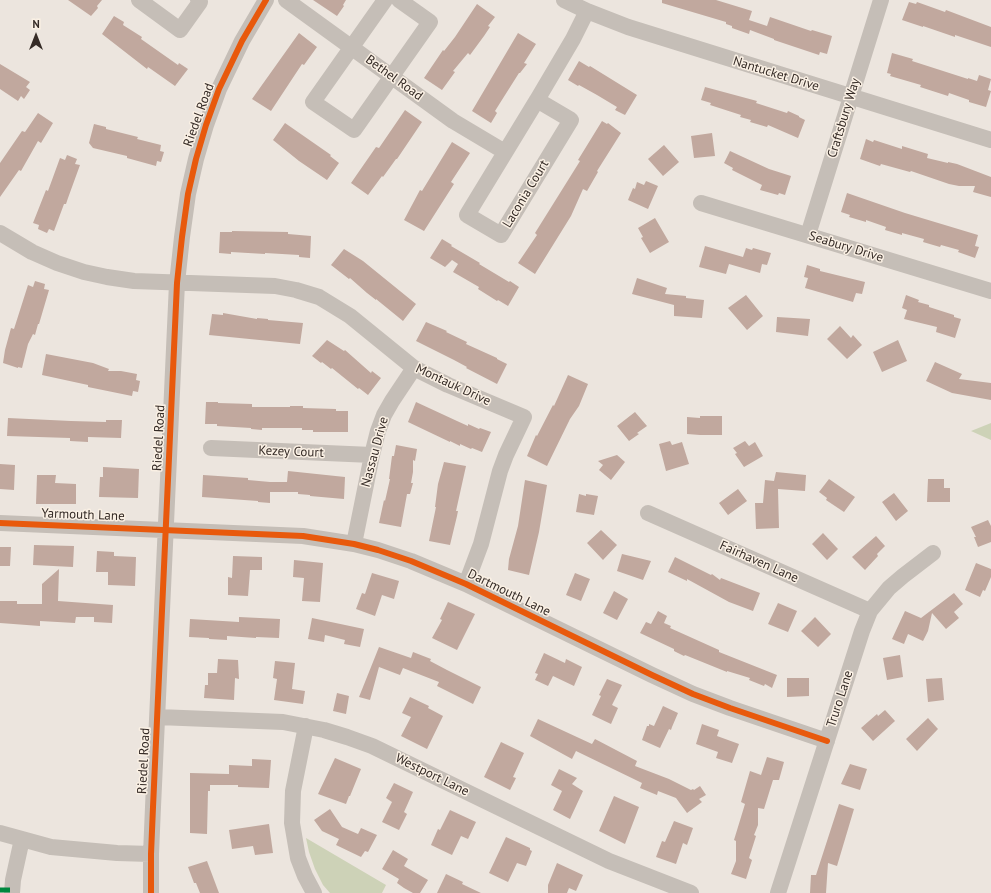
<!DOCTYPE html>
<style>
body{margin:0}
#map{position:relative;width:991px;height:893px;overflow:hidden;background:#ece5de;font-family:"PT Sans",sans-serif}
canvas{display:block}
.north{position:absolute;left:16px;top:16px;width:40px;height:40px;-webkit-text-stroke:3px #faf0e4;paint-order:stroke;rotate:0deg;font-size:11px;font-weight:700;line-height:16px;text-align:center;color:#352b26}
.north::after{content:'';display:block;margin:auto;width:14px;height:18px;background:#352b26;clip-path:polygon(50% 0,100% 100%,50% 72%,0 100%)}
</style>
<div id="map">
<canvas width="991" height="893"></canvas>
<div class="north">N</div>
</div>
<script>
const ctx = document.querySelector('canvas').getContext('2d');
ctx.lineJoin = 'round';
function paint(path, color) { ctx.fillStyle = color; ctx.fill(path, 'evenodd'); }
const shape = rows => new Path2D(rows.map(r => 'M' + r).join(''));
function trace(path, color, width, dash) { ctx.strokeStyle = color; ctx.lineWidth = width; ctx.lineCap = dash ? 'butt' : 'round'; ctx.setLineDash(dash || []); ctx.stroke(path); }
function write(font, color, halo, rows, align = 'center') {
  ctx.font = font + ' "PT Sans",sans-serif'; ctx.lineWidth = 3; ctx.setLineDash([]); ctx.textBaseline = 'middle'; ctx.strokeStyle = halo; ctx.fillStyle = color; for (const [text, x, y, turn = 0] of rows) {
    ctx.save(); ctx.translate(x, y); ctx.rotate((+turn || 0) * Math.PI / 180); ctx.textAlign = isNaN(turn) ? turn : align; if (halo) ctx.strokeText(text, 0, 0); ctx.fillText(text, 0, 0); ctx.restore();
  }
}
const green = shape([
 [991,423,991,440,971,431],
 [306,838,386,885,382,893,330,893,323,885,315,869,309,852]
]);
const building = shape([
 [68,0,102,0,97,6,98,8,91,16],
 [313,0,346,0,343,5,344,6,337,16],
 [662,0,716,0,752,11,749,20,767,26,770,17,811,31,812,30,832,36,827,54,820,52,819,55,774,40,774,39,750,30,749,34,732,28,732,26,726,24,726,22,662,3],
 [909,2,916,4,917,2,945,12,946,10,991,27,991,47,955,35,955,37,923,26,923,27,902,20],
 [477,4,495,17,488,26,490,27,484,36,470,55,468,53,453,71,455,72,442,90,424,78,443,50,444,51,455,37],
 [114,16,124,22,123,25,142,37,141,39,178,65,179,63,188,69,175,86,148,67,147,69,102,34],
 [299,33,317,47,304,65,302,64,271,111,252,99],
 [518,33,536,44,524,63,527,64,520,73,519,73,500,103,495,111,497,113,491,123,472,111],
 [892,53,913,59,912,61,968,79,968,78,977,81,979,75,991,79,988,90,991,91,986,107,969,102,969,100,949,93,948,96,920,87,921,85,890,76,891,74,887,73],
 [579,61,589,67,590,66,637,95,625,115,615,110,617,107,597,95,579,85,578,86,568,80],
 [0,64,30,82,26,87,30,90,24,99,21,96,18,101,0,89],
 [705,87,757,101,756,103,787,113,788,111,799,116,799,117,805,120,798,138,768,125,767,127,750,122,751,120,740,117,741,115,710,105,711,103,701,100],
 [405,110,422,122,397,159,396,159,383,177,382,176,368,195,351,183,376,147,379,148],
 [38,113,53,123,41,143,38,141,21,171,19,170,0,197,0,163,22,131,25,132],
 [602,121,607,124,608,123,621,133,597,171,598,172,587,191,583,189,571,216,535,274,518,263,537,235,535,233,580,161,578,160],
 [285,123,331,155,330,156,339,163,327,180,299,161,273,140],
 [94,124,106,127,106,129,138,137,137,139,161,145,160,151,164,152,161,162,157,161,156,166,127,158,127,156,93,148,89,143],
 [712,133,715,156,694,158,691,136],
 [866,139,873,142,874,140,902,149,902,146,928,154,927,158,948,163,948,162,957,164,991,177,991,197,973,192,975,186,959,186,949,184,911,171,910,172,881,164,880,166,860,159],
 [452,142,470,153,451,182,454,184,424,231,404,220,420,190,422,191],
 [664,145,679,162,663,176,648,159],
 [730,151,769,169,791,176,785,195,779,193,778,195,760,190,762,185,732,170,733,168,724,163],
 [67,155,77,159,75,164,80,165,68,198,66,204,64,204,54,231,49,229,47,233,38,229,39,225,33,223,46,190,48,191,60,158,65,160],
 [646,181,658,186,648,209,628,200,633,188,635,189,637,182,644,185],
 [847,193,905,213,978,235,975,246,979,247,975,258,958,252,959,250,941,245,940,247,923,242,924,239,902,233,902,235,885,230,886,227,866,220,866,222,849,217,850,215,841,212],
 [655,218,669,242,650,253,641,238,643,237,638,228],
 [232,231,288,232,288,234,311,236,310,258,299,257,299,255,265,253,265,254,231,252,231,254,219,253,220,232,232,232],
 [442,239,452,245,451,246,480,263,479,264,509,282,510,281,519,287,508,306,498,300,497,301,478,289,479,287,453,272,458,264,452,260,445,267,430,258],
 [705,246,743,257,746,248,752,250,753,248,771,253,767,265,762,264,760,273,729,264,726,274,699,267],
 [344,249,363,261,416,304,403,321,376,299,376,300,367,293,350,278,349,279,331,265],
 [807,265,820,269,820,271,865,282,862,294,856,293,853,302,805,288,808,278,804,277],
 [637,278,667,288,665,294,686,296,686,298,704,300,702,318,674,316,674,305,632,294],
 [35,281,45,284,44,289,49,290,39,324,38,324,35,335,33,334,28,344,22,368,18,367,18,368,3,363,5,350,11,328,14,329,28,285,33,287],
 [746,295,763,316,747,330,728,308],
 [906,295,919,300,918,302,929,305,929,307,954,315,954,317,961,319,955,338,936,332,937,327,904,319,907,310,902,308],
 [223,313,257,319,257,318,268,319,268,320,303,323,300,344,209,335,212,314,223,315],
 [777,317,810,319,808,336,776,332],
 [426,322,447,331,446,332,467,342,466,344,497,358,497,359,507,364,497,384,466,368,467,367,454,360,416,341],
 [840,326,851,338,853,335,862,345,847,359,827,339],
 [327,340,344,351,345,350,371,373,372,371,381,378,368,395,359,388,358,389,332,368,331,369,322,362,321,363,312,356],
 [898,340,907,361,882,372,873,352],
 [46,354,93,363,109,369,108,371,121,371,137,374,136,380,140,381,138,392,133,391,132,396,88,387,88,385,42,375],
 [935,362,962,374,959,379,991,383,991,400,952,393,926,381],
 [568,375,588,384,579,406,570,419,547,466,527,456,536,435,537,436,553,405,554,406],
 [206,402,218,402,218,403,252,404,252,407,290,407,290,406,303,406,303,408,336,409,336,411,348,411,348,432,313,432,313,430,302,430,302,428,262,428,262,430,251,429,251,428,217,426,217,424,205,424],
 [416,402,457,421,468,426,468,424,479,429,480,428,491,432,482,452,472,448,471,449,460,444,460,446,450,441,450,442,408,422],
 [635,412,647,426,637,433,639,434,629,441,617,426],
 [700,416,722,416,722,435,700,435,687,434,687,417,700,418],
 [8,418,71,421,106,422,106,420,122,420,121,438,88,437,88,442,70,441,70,438,7,436],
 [670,441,672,445,682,442,689,464,666,471,659,444],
 [745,441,749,446,755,442,763,456,744,467,735,454,737,453,733,448],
 [396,445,417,449,415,461,413,460,413,472,411,483,413,483,410,494,407,494,401,527,379,523,384,500,385,501,390,479,389,479,392,456,394,456],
 [617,455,625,462,611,480,599,470,603,465,598,461],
 [444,462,466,466,456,511,458,511,457,516,450,545,429,541,436,507,435,507,438,484],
 [0,464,15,465,14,490,0,489],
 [103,467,139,469,138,498,99,497,100,477,103,477],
 [288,471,345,477,344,499,310,496,310,495,298,494,298,492,270,492,270,503,258,502,258,501,202,497,203,475,248,478,248,480,270,482,287,482],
 [776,472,806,475,805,491,778,489,779,528,756,529,755,503,763,503,765,480,774,481],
 [37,475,56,475,55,483,76,484,76,504,36,504],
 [829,479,855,497,844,512,826,500,827,498,819,492],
 [928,479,944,479,944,488,950,488,950,502,927,502],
 [525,480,547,485,539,532,529,575,508,570,509,559,518,526],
 [738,489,747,501,728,515,719,503],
 [894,493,908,511,896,521,882,502],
 [579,494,586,496,586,494,598,496,594,515,576,512],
 [988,520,991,526,991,542,978,547,974,537,976,537,971,527],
 [601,530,617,545,603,560,587,543],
 [823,533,838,549,827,560,812,544],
 [876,536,885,546,877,554,878,556,865,570,852,557],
 [34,545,74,546,73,567,33,565],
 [0,547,11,547,10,566,0,566],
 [97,551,114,552,114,556,136,557,135,586,108,585,108,572,96,572],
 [622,554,651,561,643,580,617,571],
 [233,556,262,557,262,570,250,570,248,596,228,595,228,577,232,578],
 [675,557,711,575,712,574,720,580,721,578,760,593,753,611,729,602,687,579,687,581,668,572],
 [294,560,323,563,320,602,302,601,304,578,293,577],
 [976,563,991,569,991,577,985,591,983,590,980,597,965,590],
 [59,569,58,601,113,605,112,623,94,622,94,617,76,617,75,623,40,621,40,626,0,623,0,601,17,601,17,604,42,604,42,584],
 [372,573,399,581,394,599,382,595,375,616,356,609,362,593,365,594],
 [575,573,590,579,581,601,566,595],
 [614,591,628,599,617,620,603,613],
 [954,593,963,604,954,612,959,618,946,629,932,613,928,631,923,641,908,634,904,644,892,639,905,611,921,618],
 [448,602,475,614,457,650,432,638,442,620,440,619],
 [778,603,797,611,788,632,768,624],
 [658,611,667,616,664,623,671,626,670,628,719,650,719,652,777,675,772,688,765,684,764,686,749,680,750,678,727,671,727,672,685,655,684,656,674,651,674,649,640,633,646,622,651,624],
 [239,617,280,619,279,638,256,637,256,638,227,636,227,640,209,639,209,638,189,637,190,619,239,622],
 [815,617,831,634,818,647,801,631],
 [312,618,364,629,360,647,344,644,345,640,325,635,324,642,308,639],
 [379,647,411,658,413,652,431,659,430,661,447,670,481,687,473,704,437,686,439,682,403,668,400,675,379,667,370,700,359,697],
 [544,653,565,663,566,659,582,667,574,686,553,676,548,686,535,680,538,674,535,673],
 [900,655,903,677,887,680,883,658],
 [218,659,238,660,239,679,235,678,234,700,204,698,205,685,208,685,208,673,217,673],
 [275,661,295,663,292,689,305,691,303,704,274,700,277,679,273,678],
 [787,678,809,678,809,696,787,697],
 [942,678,944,700,928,702,926,679],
 [607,679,622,685,612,705,618,708,611,724,592,715,601,696,599,695],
 [337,693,349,696,346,714,333,711],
 [410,697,429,706,428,708,443,716,427,749,401,736,411,717,402,713],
 [663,706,678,713,672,727,671,730,669,729,660,748,642,740,647,726,649,726,649,724,654,726],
 [885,710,895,721,873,741,861,728,877,714,878,716],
 [928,718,938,729,917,751,906,739],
 [538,719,592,744,595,739,637,761,635,766,669,779,691,790,693,789,694,790,700,786,706,795,699,799,702,802,687,813,676,798,658,791,657,795,640,788,642,783,576,751,572,759,530,736],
 [702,724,719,730,717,736,739,744,732,763,716,758,718,752,696,744],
 [501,742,524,753,513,777,516,778,510,790,484,777],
 [767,757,784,762,779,780,773,780,764,809,758,808,758,825,754,835,756,836,749,858,752,860,746,879,731,874,736,861,736,841,734,840,745,804,741,802,750,771,761,775],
 [335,758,361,769,350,796,349,796,346,804,318,794],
 [252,759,271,760,269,788,238,787,238,785,210,785,210,791,208,791,207,834,190,833,190,773,229,774,229,765,252,766],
 [850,764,867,769,860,790,841,784],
 [559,769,577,778,572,784,583,791,570,819,553,810,562,791,551,785],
 [394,783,413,792,404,812,407,814,399,830,382,822,392,802,386,798],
 [614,796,639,807,625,844,599,831],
 [839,804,854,809,837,866,828,863,826,893,810,893,811,875,816,875],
 [330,809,342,827,358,834,361,828,377,835,368,852,365,851,361,857,336,845,339,839,322,831,314,820],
 [450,810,476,822,468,839,461,836,452,855,431,845,438,829,440,830],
 [674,821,693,828,687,845,683,843,676,864,656,857,662,841,665,842],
 [269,824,273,853,255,855,253,846,232,849,229,830],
 [506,837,530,848,530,850,532,851,526,866,517,863,508,882,489,873],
 [393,850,408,859,404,866,428,880,420,893,413,893,404,888,397,883,399,879,382,869],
 [207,861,219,893,200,893,196,883,194,883,188,867],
 [557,863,583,875,576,891,569,888,567,893,548,893,548,885],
 [446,874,463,882,462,884,481,893,437,893]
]);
const minor = shape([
 [139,0,180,30,200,2,198,0],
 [286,0,453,121,505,152],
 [385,0,313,102,354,130,430,22,399,0],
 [564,0,587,11,628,27,991,140],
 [537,100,467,215,501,235,571,120,537,100,573,39,587,11],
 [701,203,991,291],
 [0,233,32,252,57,263,84,272,107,277,134,281,275,286,296,290,319,297,350,316,414,368,448,385,524,417,506,455,500,471,481,544,466,584],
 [808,235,881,0],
 [211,448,372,455],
 [648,513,870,611],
 [0,523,303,536,354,544,378,550,411,561,466,584,652,675,693,694,730,708,827,741],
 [354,544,372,455,378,431,384,415,392,401,414,368],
 [158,717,283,722,324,730,347,737,372,746,609,861,691,893],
 [306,726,293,791,292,823,298,858,305,876,314,893],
 [0,833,51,847,117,853,151,854],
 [12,893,13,880,22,839],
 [151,893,151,854,153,807,177,283,182,237,188,194,196,159,206,125,219,89,242,41,266,0],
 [778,893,862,631,870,611,889,588,903,576,933,553]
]);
const quiet = shape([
 [0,890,12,890]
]);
const cycleway = shape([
 [0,523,303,536,354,544,378,550,411,561,466,584,652,675,693,694,730,708,827,741],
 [151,893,151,854,153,807,177,283,182,237,188,194,196,159,206,125,219,89,242,41,266,0]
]);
const streetNames = [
 ["Nantucket Drive",776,74,17],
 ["Bethel Road",394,78,36],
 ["Riedel Road",199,115,-70],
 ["Craftsbury Way",844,118,-73],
 ["Laconia Court",526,194,-59],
 ["Seabury Drive",846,247,17],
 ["Montauk Drive",453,385,25],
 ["Riedel Road",159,438,-87],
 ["Kezey Court",291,452,2],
 ["Nassau Drive",375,452,-75],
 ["Yarmouth Lane",83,515,2],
 ["Fairhaven Lane",759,562,24],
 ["Dartmouth Lane",509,593,26],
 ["Truro Lane",840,699,-72],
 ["Riedel Road",144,761,-87],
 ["Westport Lane",432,775,26]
];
paint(green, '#cdd2b7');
paint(building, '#c1a89e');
trace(minor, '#c5beb7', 16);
trace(quiet, '#00873e', 5, [10, 5]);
trace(cycleway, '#e8590c', 6);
write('13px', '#352b26', '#faf0e4', streetNames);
</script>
